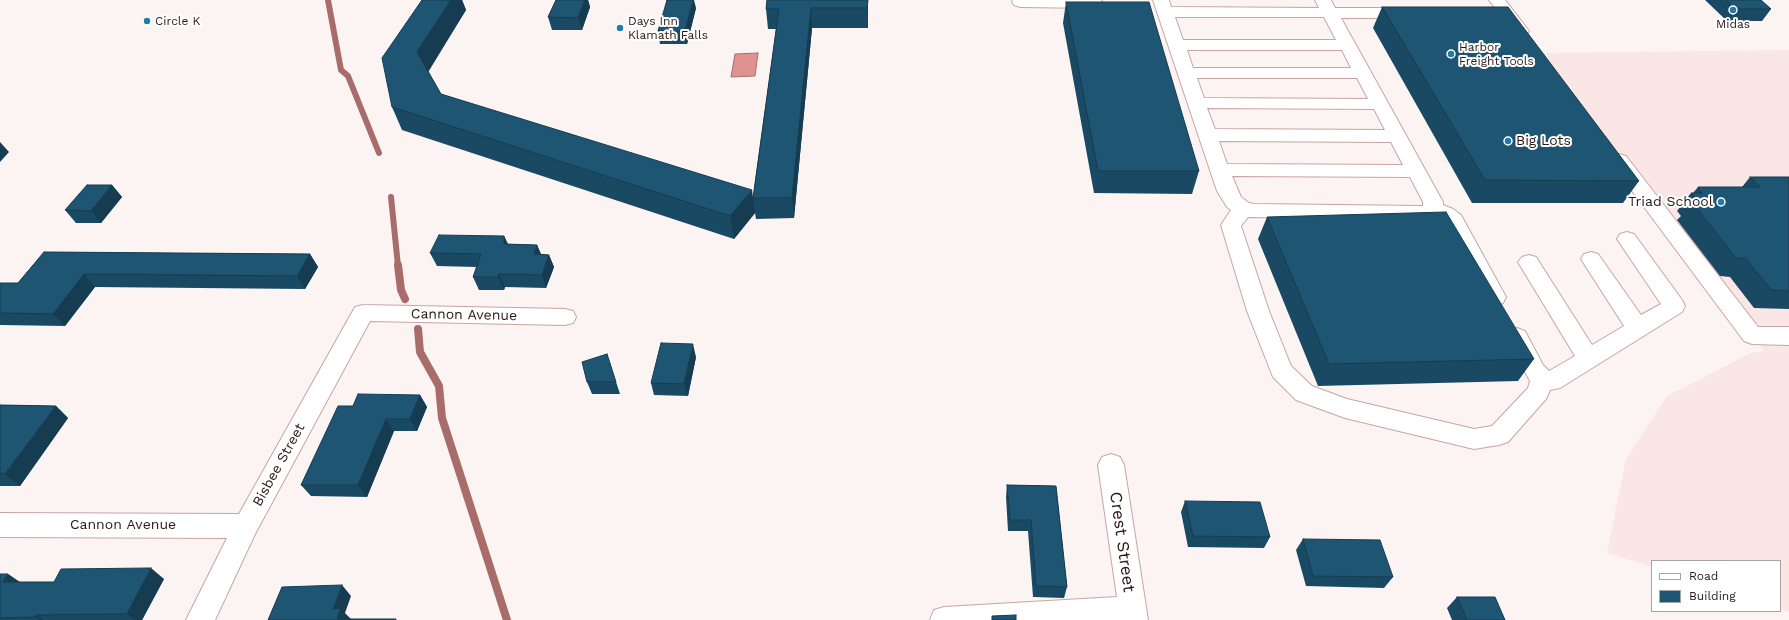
<!DOCTYPE html>
<style>
body{margin:0}
#map{position:relative;width:1789px;height:620px;overflow:hidden;background:#fcf4f3;font-family:"Work Sans",sans-serif}
canvas{display:block}
.legend{position:absolute;left:1651px;top:560px;width:130px;height:52px;box-sizing:border-box;background:#fff;border:1px solid #a9a3a3;margin:0;padding:5px 7px;list-style:none;font-size:12px;color:#271918}
.legend li{display:flex;align-items:center;gap:8px;height:20px}
.legend b{width:20px;border:1px solid #a9a3a3}
</style>
<div id="map">
<canvas width="1789" height="620"></canvas>
<ul class="legend">
<li><b style="height:5px;background:#fff"></b>Road</li>
<li><b style="height:11px;background:#1e5573"></b>Building</li>
</ul>
</div>
<script>
const ctx = document.querySelector('canvas').getContext('2d');
ctx.lineJoin = 'round';
function paint(path, color) { ctx.fillStyle = color; ctx.fill(path, 'evenodd'); }
const shape = rows => new Path2D(rows.map(r => 'M' + r).join(''));
function trace(path, color, width, dash) { ctx.strokeStyle = color; ctx.lineWidth = width; ctx.lineCap = dash ? 'butt' : 'round'; ctx.setLineDash(dash || []); ctx.stroke(path); }
function write(font, color, halo, rows, align = 'center') {
  ctx.font = font + ' "Work Sans",sans-serif'; ctx.lineWidth = 4; ctx.setLineDash([]); ctx.textBaseline = 'middle'; ctx.strokeStyle = halo; ctx.fillStyle = color; for (const [text, x, y, turn = 0] of rows) {
    ctx.save(); ctx.translate(x, y); ctx.rotate((+turn || 0) * Math.PI / 180); ctx.textAlign = isNaN(turn) ? turn : align; if (halo) ctx.strokeText(text, 0, 0); ctx.fillText(text, 0, 0); ctx.restore();
  }
}
const built = shape([
 [1789,50,1789,612,1780,609,1780,561,1652,561,1652,567,1607,553,1626,459,1667,396,1751,353,1764,351,1543,53]
]);
const water = shape([
 [758,53,755,76,731,77,735,54,758,53]
]);
const streamFar1 = shape([
 [328,0,341,70,348,76,379,153],
 [391,197,398,266]
]);
const stream = shape([
 [398,265,401,290,405,299],
 [418,329,420,352,439,386,442,418,507,620]
]);
const minor = shape([
 [1013,0,1101,0,1103,3,1101,6,1095,8,1020,7,1014,5,1012,2,1013,0],
 [1153,0,1169,0,1171,7,1319,8,1315,0,1331,0,1335,8,1408,8,1414,10,1416,13,1414,16,1408,18,1341,18,1443,202,1443,205,1453,209,1461,215,1506,297,1503,303,1495,305,1487,303,1446,224,1435,217,1427,220,1248,217,1241,226,1269,311,1291,366,1312,386,1347,399,1474,429,1492,426,1528,388,1530,381,1506,337,1509,331,1517,328,1525,331,1543,365,1549,371,1575,356,1518,262,1522,257,1529,255,1536,257,1592,345,1624,326,1581,259,1584,254,1591,252,1598,254,1641,315,1661,304,1617,239,1620,234,1627,232,1634,234,1682,300,1685,306,1682,312,1560,388,1550,390,1546,399,1508,442,1499,445,1474,449,1345,418,1296,400,1273,377,1247,311,1221,225,1231,210,1227,207,1217,191,1153,0],
 [1175,17,1324,17,1336,40,1183,40,1175,17],
 [1187,50,1342,50,1351,68,1193,68,1187,50],
 [1197,78,1357,78,1368,99,1204,98,1197,78],
 [1207,108,1374,109,1385,130,1215,129,1207,108],
 [1219,141,1391,142,1403,165,1227,164,1219,141],
 [1232,176,1410,177,1423,202,1423,206,1254,204,1249,203,1241,197,1232,176],
 [1489,0,1505,0,1529,31,1527,34,1521,36,1515,34,1489,0],
 [1619,154,1626,156,1758,327,1789,327,1789,345,1752,344,1744,341,1612,164,1610,160,1612,156,1619,154],
 [363,305,565,309,573,311,576,317,573,323,565,325,370,321,255,534,215,620,186,620,227,538,0,537,0,513,239,514,355,307,363,305],
 [1111,454,1120,457,1124,465,1148,620,930,620,934,610,944,607,1117,597,1098,465,1102,457,1111,454]
]);
const wall = shape([
 [422,0,462,0,466,10,428,71,441,94,753,197,776,29,768,29,766,9,767,0,868,0,868,28,812,28,794,218,756,219,755,213,734,239,402,130,392,107],
 [556,0,588,0,590,7,582,30,552,30,548,17],
 [1705,0,1761,0,1771,9,1762,21,1727,21],
 [1066,2,1199,171,1192,194,1094,193,1063,23],
 [1382,7,1639,181,1623,203,1472,203,1373,28],
 [696,8,687,44,660,44,658,31],
 [1750,177,1789,177,1789,309,1754,308,1730,277,1720,276,1677,220,1681,216,1677,211,1691,193,1693,193,1698,187,1742,187],
 [112,185,122,197,101,223,76,223,65,210],
 [1267,217,1534,359,1518,381,1318,386,1258,239],
 [504,236,508,244,537,245,541,254,549,255,554,267,546,288,505,287,504,290,479,290,473,277,477,267,437,266,430,253],
 [44,252,310,254,318,267,305,289,95,287,65,326,0,325,0,283,18,283],
 [607,354,620,394,592,394,587,382],
 [696,357,688,396,654,395,651,383],
 [420,395,427,407,417,431,394,431,367,497,311,496,301,485,353,406],
 [0,405,56,406,68,418,20,486,0,486],
 [1007,485,1056,486,1067,587,1064,598,1033,597,1028,531,1008,531,1006,497],
 [1185,501,1270,537,1264,548,1188,547,1181,512],
 [1303,539,1393,577,1384,588,1306,586,1296,550],
 [0,574,8,574,20,582,54,582,164,579,142,620,0,620],
 [1457,597,1505,620,1452,620,1447,608]
]);
const shadedWall = shape([
 [451,0,462,0,466,10,427,74,417,52],
 [585,0,588,0,590,7,582,30,578,18],
 [693,0,694,0,696,8,687,44,685,31],
 [868,0,868,28,867,8],
 [811,8,812,28,794,218,792,198],
 [0,142,9,152,0,162],
 [112,185,122,197,101,223,91,211],
 [752,190,755,213,734,239,730,216],
 [504,236,510,249,504,244],
 [537,245,542,257,534,254],
 [310,254,318,267,305,289,297,276],
 [549,255,554,267,546,288,542,275],
 [84,274,95,287,65,326,53,314],
 [499,274,505,287,504,290,498,277],
 [693,344,696,357,688,396,684,384],
 [420,395,427,407,417,431,410,419],
 [56,406,68,418,20,486,5,474],
 [386,419,394,431,367,497,358,485],
 [151,568,164,579,142,620,135,620,127,614],
 [8,574,23,585,3,582],
 [342,585,351,596,345,613,351,619,337,619,333,609],
 [36,615,44,620,40,620,35,617]
]);
const building = shape([
 [422,0,451,0,417,52,441,94,752,190,730,216,392,107,382,58,422,0],
 [556,0,585,0,578,18,548,17,556,0],
 [667,0,693,0,685,31,658,31,667,0],
 [767,0,868,0,867,8,811,8,792,198,753,198,779,9,766,9,767,0],
 [1726,0,1761,0,1771,9,1736,9,1726,0],
 [1066,2,1149,2,1199,171,1098,171,1066,2],
 [1382,7,1508,7,1639,181,1485,180,1382,7],
 [1750,177,1789,177,1789,291,1771,290,1746,259,1736,258,1692,202,1699,202,1691,193,1702,193,1698,187,1760,187,1750,177],
 [87,185,112,185,91,211,65,210,87,185],
 [1446,212,1534,359,1329,364,1267,217,1446,212],
 [439,235,504,236,504,244,537,245,534,254,549,255,542,275,499,274,498,277,473,277,481,254,430,253,439,235],
 [44,252,310,254,297,276,84,274,53,314,0,313,0,283,18,283,44,252],
 [661,343,693,344,684,384,651,383,661,343],
 [607,354,616,382,587,382,582,362,607,354],
 [358,394,420,395,410,419,386,419,358,485,301,485,338,406,353,406,358,394],
 [0,405,56,406,5,474,0,474,0,405],
 [1007,485,1056,486,1067,587,1036,586,1031,520,1010,520,1007,485],
 [1185,501,1260,502,1270,537,1193,536,1185,501],
 [1303,539,1380,540,1393,577,1313,576,1303,539],
 [151,568,127,614,36,615,35,617,0,618,0,574,8,574,3,582,54,582,61,569,151,568],
 [342,585,333,609,341,608,337,619,396,619,396,620,268,620,282,587,342,585],
 [1457,597,1495,597,1505,620,1467,620,1457,597],
 [1016,615,1016,620,992,620,992,616,1016,615]
]);
const markers = [
 [1733,10,4,"#207ba9"],
 [147,21,4,"#207ba9"],
 [620,28,4,"#207ba9"],
 [1451,54,4,"#207ba9"],
 [1508,141,4,"#207ba9"],
 [1721,202,4,"#207ba9"]
];
const farPoinames = [
 ["Circle K",155,21],
 ["Days Inn",628,21],
 ["Klamath Falls",628,35],
 ["Midas",1733,24,"center"],
 ["Harbor",1459,47],
 ["Freight Tools",1459,61]
];
const poiNames = [
 ["Big Lots",1516,141],
 ["Triad School",1713,202,"right"]
];
const streetNames = [
 ["Cannon Avenue",464,315,1],
 ["Bisbee Street",279,465,-61],
 ["Cannon Avenue",123,525]
];
const nearStreetnames = [
 ["Crest Street",1122,542,82]
];
paint(built, '#fae6e4');
paint(water, '#df918f');
trace(water, '#a86d6b', 1);
trace(streamFar1, '#a86d6b', 6);
trace(stream, '#a86d6b', 8);
trace(minor, '#caa4a2', 2);
paint(minor, '#fff');
paint(wall, '#1a4963');
paint(shadedWall, '#153c50');
paint(building, '#1e5573');
trace(building, '#153c50', 1);
for (const [x, y, r, color] of markers) { const dot = new Path2D(); dot.arc(x, y, r, 0, 2 * Math.PI); ctx.fillStyle = color; ctx.fill(dot); trace(dot, '#fff', 1.5); }
write('12px', '#271918', '#fff', farPoinames, 'left');
write('14px', '#271918', '#fff', poiNames, 'left');
write('14px', '#271918', '#fff', streetNames);
write('17px', '#271918', '#fff', nearStreetnames);
</script>
